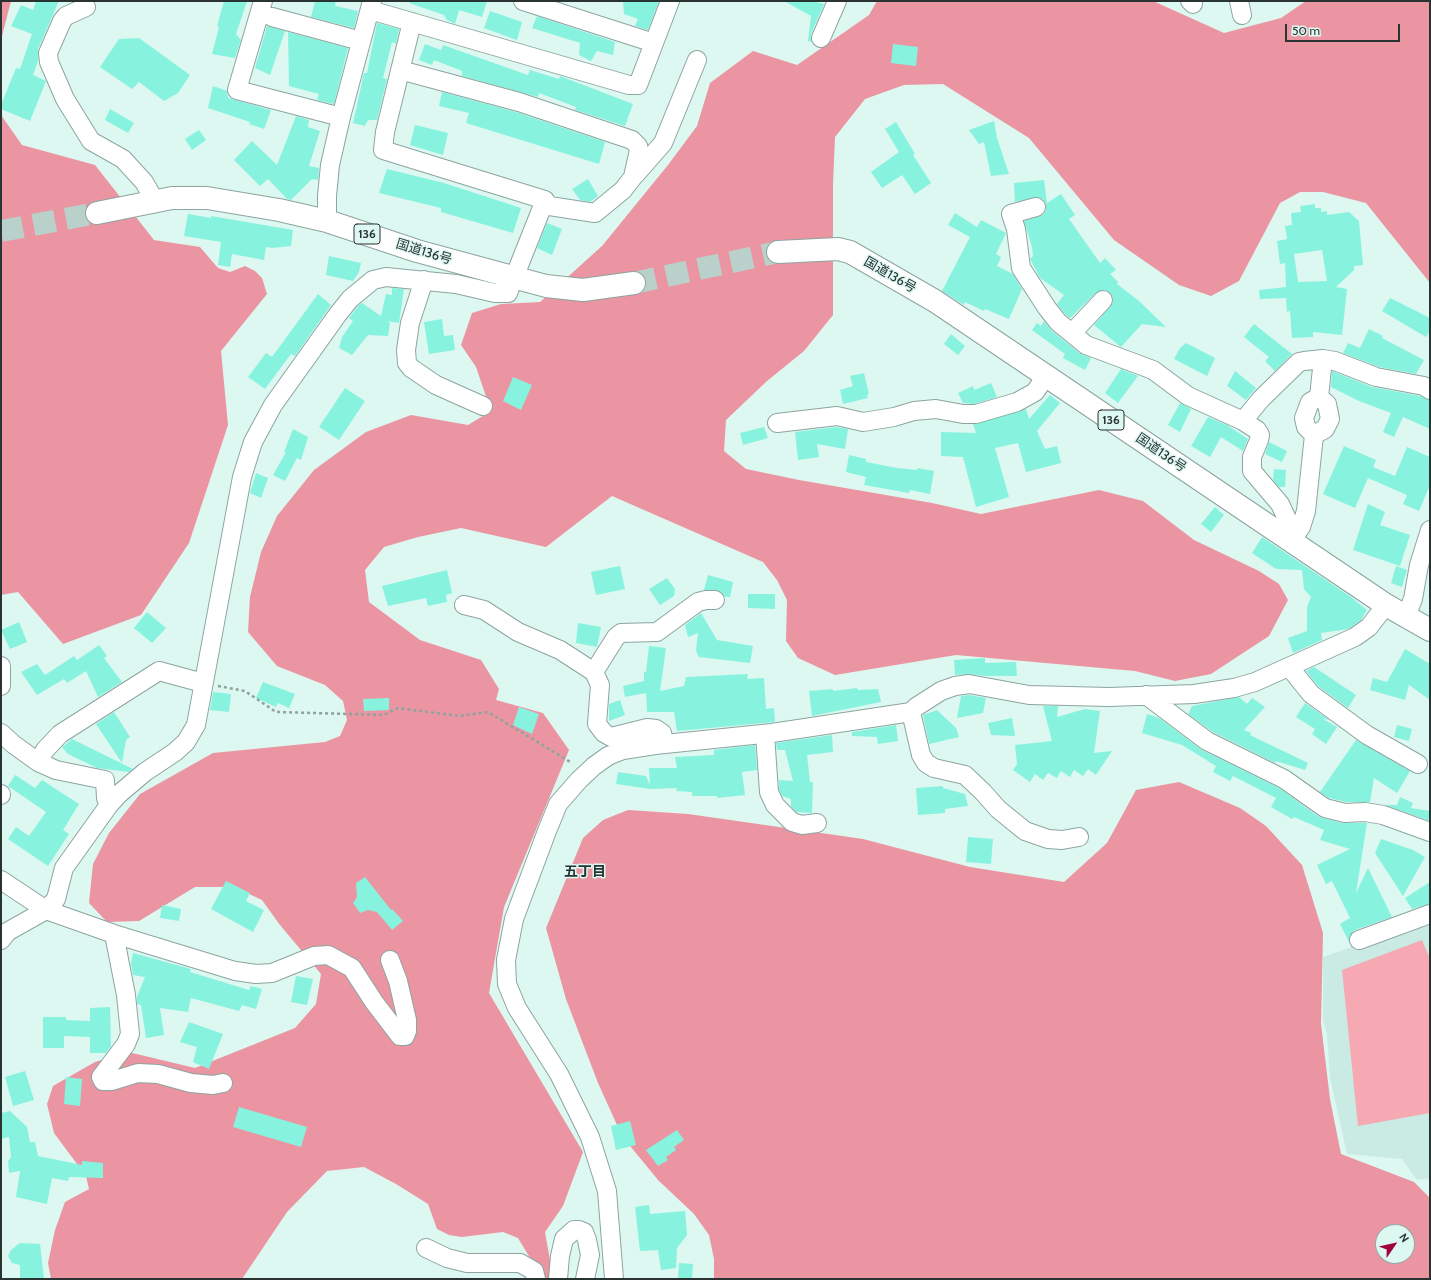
<!DOCTYPE html>
<meta charset="utf-8">
<style>
body{margin:0}
#map{position:relative;width:1431px;height:1280px;overflow:hidden;background:#ddf7f1;font-family:Cabin,sans-serif}
canvas{display:block}
.frame{position:absolute;inset:0;border:2px solid #293331;pointer-events:none}
.north{position:absolute;left:1375px;top:1224px;width:40px;height:40px;box-sizing:border-box;background:#ddf7f1;border:1px solid #95a9a4;border-radius:50%;rotate:56deg;font-size:11px;font-weight:700;line-height:16px;text-align:center;color:#293331}
.north::after{content:'';display:block;margin:auto;width:14px;height:18px;background:#a1033f;clip-path:polygon(50% 0,100% 100%,50% 72%,0 100%)}
.scale{position:absolute;left:1285px;top:24px;width:115px;height:18px;box-sizing:border-box;border:2px solid #293331;border-top:0;padding-left:5px;font-size:12px;line-height:14px;white-space:nowrap;color:#293331;-webkit-text-stroke:3px #ddf7f1;paint-order:stroke}
</style>
<div id="map">
<canvas width="1431" height="1280"></canvas>
<div class="frame"></div>
<div class="north">N</div>
<div class="scale">50 m</div>
</div>
<script>
const ctx = document.querySelector('canvas').getContext('2d');
ctx.lineJoin = 'round';
function paint(path, color) { ctx.fillStyle = color; ctx.fill(path, 'evenodd'); }
const shape = rows => new Path2D(rows.map(r => 'M' + r).join(''));
function trace(path, color, width, dash) { ctx.strokeStyle = color; ctx.lineWidth = width; ctx.lineCap = dash ? 'butt' : 'round'; ctx.setLineDash(dash || []); ctx.stroke(path); }
function write(font, color, halo, rows, align = 'center') {
  ctx.font = font + ' Cabin,"Noto Sans JP",sans-serif'; ctx.lineWidth = 3; ctx.setLineDash([]); ctx.textBaseline = 'middle'; ctx.strokeStyle = halo; ctx.fillStyle = color; for (const [text, x, y, turn = 0] of rows) {
    ctx.save(); ctx.translate(x, y); ctx.rotate((+turn || 0) * Math.PI / 180); ctx.textAlign = isNaN(turn) ? turn : align; if (halo) ctx.strokeText(text, 0, 0); ctx.fillText(text, 0, 0); ctx.restore();
  }
}
const built = shape([
 [1430,920,1430,1178,1417,1180,1402,1159,1347,1154,1330,1078,1327,1034,1323,1021,1323,957]
]);
const green = shape([
 [1422,940,1430,959,1430,1113,1358,1126,1342,970]
]);
const forest = shape([
 [1,1,11,1,1,40],
 [877,1,1153,1,1224,33,1281,18,1306,1,1430,1,1430,283,1366,203,1323,192,1300,192,1280,203,1239,281,1211,296,1179,285,1114,240,1029,138,943,84,904,85,865,99,835,137,833,184,833,315,804,351,767,381,726,420,724,451,746,469,799,480,932,503,981,514,1099,490,1143,501,1194,540,1259,571,1279,584,1288,600,1269,636,1211,674,1175,681,1135,671,956,655,835,675,798,658,786,641,787,600,777,580,763,562,612,496,546,547,461,528,418,537,384,547,365,570,369,602,420,640,481,660,499,689,496,700,543,713,569,750,504,907,489,993,583,1152,563,1206,545,1232,551,1266,555,1279,537,1279,535,1266,518,1238,503,1232,462,1237,449,1235,437,1229,428,1204,396,1184,364,1167,327,1171,287,1212,242,1279,51,1279,48,1263,55,1230,65,1202,89,1189,86,1176,54,1133,47,1104,53,1086,95,1062,128,1052,195,1068,295,1028,316,1004,321,974,280,925,262,900,234,887,195,887,139,921,107,922,89,903,93,864,109,833,140,794,213,753,325,742,340,736,347,720,343,701,325,685,277,666,248,632,250,597,261,552,277,516,314,470,366,432,411,415,468,425,491,411,476,367,461,345,472,313,501,304,540,302,602,246,668,165,697,126,710,83,753,51,797,65,869,15],
 [1,115,22,145,95,165,154,240,200,247,218,268,230,272,245,266,255,271,262,278,267,294,221,351,228,425,189,543,141,615,63,644,18,592,1,595],
 [1179,782,1240,808,1266,826,1302,865,1323,933,1321,1024,1330,1099,1341,1154,1414,1182,1430,1198,1430,1279,714,1279,714,1259,709,1235,694,1214,658,1180,622,1136,598,1083,566,999,546,928,583,838,603,820,628,810,688,814,863,839,970,867,1064,882,1107,843,1136,790],
 [1383,1232,1407,1232,1407,1256,1383,1256]
]);
const building = shape([
 [36,1,59,1,38,49,38,61,33,75,46,81,30,121,1,109,1,105,16,68,20,69,32,34,11,26,21,5,33,10],
 [224,1,247,1,236,34,241,40,235,58,212,54,219,27,217,26],
 [315,1,336,1,335,6,358,11,354,28,311,17],
 [410,1,487,1,482,17,459,10,455,24,447,20,444,15,409,3],
 [623,1,659,1,648,30,635,26,638,19,624,14],
 [784,1,812,1,824,4,811,34,812,42,808,41,811,16],
 [490,11,522,22,517,40,484,28],
 [537,16,615,42,613,55,597,51,591,61,579,55,580,43,532,28],
 [377,23,399,29,396,44,392,42,383,78,387,79,377,120,368,120,365,126,353,123,364,73,367,73],
 [267,26,285,31,270,75,255,68],
 [288,32,348,48,334,104,317,100,319,94,289,86],
 [139,38,190,75,178,93,164,101,139,82,132,89,100,67,119,39],
 [425,44,441,50,443,45,528,75,530,70,559,79,560,76,633,104,625,126,575,110,576,107,539,93,538,97,462,76,462,71,434,60,432,65,419,60],
 [893,44,918,47,916,66,891,63],
 [213,86,227,91,228,98,271,110,264,129,249,124,250,122,208,108],
 [442,92,516,112,605,142,599,164,466,123,469,113,439,106],
 [110,109,134,123,128,133,105,120],
 [296,116,309,120,308,127,320,131,309,166,319,168,318,180,312,179,291,200,287,199,268,179,260,186,234,160,252,141,277,165],
 [994,121,997,138,1009,174,991,176,984,142,979,144,969,130],
 [896,122,915,154,913,155,931,183,915,194,902,175,882,188,871,172,899,152,885,129],
 [415,125,448,133,443,155,410,145],
 [199,130,206,140,192,150,185,139],
 [387,169,444,183,521,208,513,233,441,212,441,208,379,193],
 [588,179,598,196,590,202,580,200,572,189],
 [1044,180,1047,203,1061,194,1075,215,1069,219,1100,263,1105,258,1116,270,1110,274,1118,282,1117,284,1139,301,1166,327,1142,324,1121,347,1094,325,1113,303,1113,297,1110,293,1105,290,1096,293,1070,318,1066,315,1057,304,1064,295,1040,278,1030,259,1033,256,1032,247,1024,221,1043,215,1046,210,1046,204,1043,199,1038,197,1015,202,1014,183],
 [1315,204,1315,208,1321,208,1321,212,1327,211,1327,215,1349,212,1359,221,1363,265,1354,266,1354,270,1336,287,1347,289,1342,335,1313,332,1313,337,1292,338,1290,311,1287,312,1286,298,1260,299,1259,290,1286,287,1285,263,1280,264,1277,241,1287,239,1285,226,1292,225,1291,213,1301,212,1300,206],
 [1322,250,1327,281,1298,282,1294,254],
 [955,213,977,227,981,220,1006,233,996,254,1001,257,997,266,1013,274,1022,289,1009,319,985,309,984,311,965,302,964,305,942,291,970,237,948,225],
 [188,214,211,218,211,216,293,230,291,246,272,248,266,247,264,260,232,254,230,267,218,265,221,242,184,236],
 [547,223,562,229,552,255,537,248],
 [329,256,361,263,359,272,353,281,326,275],
 [392,288,404,289,399,323,387,321,390,323,388,336,368,335,352,355,339,348,342,337,353,321,349,318,358,306,362,303,381,316,386,294,392,295],
 [318,294,331,305,295,356,291,354,265,389,248,377,266,353,272,357],
 [1390,298,1430,318,1430,331,1426,337,1382,311],
 [442,319,444,336,453,335,455,350,429,354,424,322],
 [1044,321,1051,330,1079,353,1091,358,1085,370,1063,358,1065,354,1032,330,1037,323,1041,326],
 [1254,324,1292,354,1275,371,1265,361,1269,357,1244,337],
 [1369,329,1383,336,1382,338,1424,360,1416,374,1379,367,1343,353,1348,343,1360,348],
 [951,334,965,346,958,355,944,344],
 [1186,343,1215,358,1207,376,1174,359,1180,348],
 [1121,369,1138,376,1118,403,1105,393],
 [1235,371,1256,388,1246,400,1227,386],
 [1332,371,1372,387,1420,396,1430,400,1430,429,1403,417,1394,437,1383,432,1391,413,1359,401,1331,387],
 [864,373,869,394,867,395,868,398,843,404,840,390,853,386,850,376],
 [513,377,532,385,521,410,503,401],
 [991,383,997,397,974,404,963,403,958,393,973,386,974,390],
 [345,388,365,401,339,440,319,427],
 [1050,395,1060,403,1037,431,1045,449,1057,446,1061,463,1026,472,1018,443,995,448,1009,497,976,507,963,457,941,456,941,432,976,433,973,424,1026,409,1029,419],
 [1180,403,1191,409,1180,432,1168,425],
 [1208,417,1227,425,1248,439,1243,451,1221,437,1210,457,1191,446],
 [764,427,768,438,743,445,740,433],
 [836,427,848,429,845,449,817,444,819,457,798,460,795,432],
 [293,429,308,437,301,460,297,458,285,481,273,475,286,452,284,452],
 [1269,442,1287,451,1282,462,1265,454],
 [1344,446,1376,460,1373,467,1395,476,1407,447,1430,457,1430,485,1419,511,1403,504,1407,495,1368,478,1355,508,1323,494],
 [849,455,866,459,866,462,897,468,917,470,917,468,934,471,930,494,910,490,909,493,864,485,866,477,846,472],
 [1274,469,1286,470,1285,487,1279,487,1273,480],
 [256,473,268,478,261,498,250,493],
 [1368,504,1385,512,1380,525,1410,535,1400,566,1353,550],
 [1215,507,1224,515,1211,532,1201,524],
 [1262,537,1351,597,1367,610,1361,620,1348,629,1321,633,1322,640,1293,653,1288,638,1307,631,1307,607,1311,597,1304,589,1302,570,1276,569,1252,553],
 [620,566,625,589,596,595,591,572],
 [1396,566,1407,570,1402,587,1391,583],
 [447,570,452,593,446,595,447,602,428,606,426,598,388,606,382,586],
 [708,575,733,582,730,597,725,597,720,591,704,590],
 [667,578,675,589,674,596,660,605,649,589],
 [748,594,775,594,775,609,748,608],
 [147,612,166,628,152,643,134,628],
 [701,613,717,640,753,646,750,663,699,657,696,651,698,633,688,637,685,625],
 [19,622,27,642,10,649,1,630],
 [578,623,601,627,597,647,576,643],
 [99,645,107,656,104,658,122,682,98,697,86,671,67,683,64,679,37,695,21,672,37,664,45,675,74,656,77,660],
 [649,646,666,648,660,691,684,686,686,677,748,674,747,679,764,678,766,709,774,708,775,722,677,731,674,712,647,712,646,693,625,697,623,686,644,681,644,672,646,672],
 [1405,649,1430,664,1430,700,1409,685,1405,700,1370,690,1373,678,1387,682],
 [985,658,985,663,1016,662,1017,676,986,676,968,674,955,675,954,660],
 [1314,667,1356,695,1348,708,1318,686,1306,671],
 [263,682,295,694,289,708,278,703,276,707,256,698],
 [857,688,858,690,878,689,881,702,812,716,809,691,833,689,833,691],
 [213,692,231,694,229,712,210,710],
 [969,695,986,698,983,713,957,718,961,696],
 [1239,697,1247,704,1252,698,1265,707,1244,730,1251,733,1250,735,1308,763,1305,770,1276,761,1275,763,1213,732,1188,714,1192,706],
 [389,698,389,710,364,711,363,699],
 [620,700,625,715,609,721,609,704],
 [1305,703,1329,720,1323,719,1337,727,1326,744,1312,734,1315,729,1296,717],
 [1043,706,1058,706,1057,717,1085,709,1100,711,1094,753,1112,751,1096,775,1088,769,1083,776,1074,770,1070,777,1061,771,1057,778,1048,773,1043,780,1035,774,1030,782,1013,770,1017,764,1015,745,1052,741],
 [519,707,539,714,532,734,513,725],
 [937,710,956,728,959,737,929,744,923,715],
 [114,712,130,737,126,740,122,763,96,724],
 [1147,714,1159,718,1202,750,1279,788,1319,817,1342,823,1367,823,1356,893,1368,868,1392,917,1355,930,1351,934,1349,942,1340,924,1350,918,1332,881,1326,884,1317,865,1350,849,1320,840,1324,830,1294,817,1292,819,1271,807,1276,798,1233,776,1230,781,1213,772,1216,766,1182,745,1142,733],
 [1012,718,1015,736,991,735,988,723],
 [896,725,898,741,878,744,877,737,852,736,852,732],
 [1397,725,1412,729,1409,741,1394,737],
 [832,735,833,752,807,755,810,782,813,782,812,813,796,812,791,806,791,799,782,796,779,789,779,780,793,781,785,750,777,750,776,743],
 [72,739,133,769,129,772,97,768,68,754,62,747],
 [1356,740,1410,771,1397,793,1374,778,1370,802,1346,802,1329,798,1320,792],
 [755,745,757,770,742,772,745,795,717,798,717,796,692,796,692,792,676,791,677,788,650,789,616,784,618,772,646,776,650,785,649,768,677,768,675,757,714,755,714,750],
 [15,775,35,788,42,780,79,804,63,830,69,834,48,866,8,839,16,827,29,836,46,812,8,786],
 [943,786,943,788,965,794,968,806,945,809,945,813,918,815,916,788],
 [1400,797,1413,803,1411,808,1430,811,1430,821,1385,805,1397,805],
 [968,837,993,839,991,864,966,862],
 [1381,839,1413,850,1425,857,1403,896,1375,853],
 [365,877,391,910,392,909,403,921,392,930,377,912,368,910,360,913,353,903,357,897,356,883],
 [226,881,250,893,246,901,264,910,253,932,211,909],
 [1430,882,1430,904,1412,909,1405,898],
 [162,905,181,909,179,921,160,918],
 [133,953,191,969,190,972,249,990,251,986,262,989,256,1009,242,1005,239,1011,191,998,188,1012,160,1008,164,1035,146,1038,141,1005,137,1004,137,997,145,977,133,975,131,964],
 [296,976,313,979,307,1005,291,1002],
 [110,1007,111,1046,106,1053,90,1053,90,1037,64,1036,64,1048,43,1048,43,1017,66,1017,66,1020,90,1021,90,1008],
 [189,1022,223,1034,209,1069,193,1062,197,1047,180,1042],
 [25,1071,34,1100,13,1106,5,1077],
 [66,1077,82,1079,80,1106,64,1104],
 [239,1107,307,1127,301,1147,233,1127],
 [10,1111,27,1127,30,1142,35,1142,38,1156,82,1165,82,1161,103,1163,103,1178,69,1177,68,1181,52,1178,47,1204,16,1197,20,1171,9,1173,8,1161,11,1157,9,1137,1,1139,1,1113],
 [630,1121,636,1145,616,1150,611,1126],
 [677,1130,684,1140,674,1147,676,1150,666,1157,668,1160,658,1166,646,1150],
 [649,1205,650,1214,685,1211,687,1235,677,1248,676,1268,661,1270,658,1250,640,1251,635,1207],
 [20,1243,40,1244,44,1279,20,1279,20,1265,12,1263,8,1256,11,1250],
 [679,1263,693,1264,692,1279,678,1279]
]);
const highwayTunnel = shape([
 [1,231,97,213],
 [634,283,778,252]
]);
const path = shape([
 [218,686,245,691,276,712,384,715,398,708,459,716,488,712,572,763]
]);
const minor = shape([
 [263,1,237,90,341,117],
 [523,1,654,43],
 [1190,1,1193,4],
 [1239,1,1242,15],
 [86,7,66,16,62,21,48,53,49,62,65,99,91,141,123,159,144,182,155,201],
 [370,10,629,85,638,85,670,1],
 [272,17,361,41],
 [821,38,837,1],
 [400,70,519,102,632,140,638,146,639,150,633,177,623,190,595,213,543,205],
 [635,175,663,143,697,60],
 [1036,207,1011,214,1016,229,1021,268,1047,308,1058,322,1086,345,1153,370,1188,396,1243,421,1257,430,1260,435,1259,440,1252,457,1252,471,1280,504,1295,536],
 [327,221,327,196,330,165,341,117,372,1],
 [424,280,410,323,406,350,407,363,411,368,436,385,483,406],
 [1072,333,1103,300],
 [1243,421,1261,399,1299,362,1304,361,1323,359,1335,361,1376,377,1424,386,1430,390],
 [777,423,837,416,863,422,894,417,914,411,936,409,963,414,976,414,1017,402,1035,392,1046,376],
 [1314,435,1325,429,1330,419,1327,404,1319,397],
 [1291,541,1301,527,1306,511,1314,435,1306,427,1304,418,1310,402,1319,397,1323,359],
 [464,605,484,610,518,632,560,650,594,672,600,685,597,724,604,733,611,737,647,728,656,729,662,733,665,744],
 [1406,616,1413,599,1419,565,1430,530],
 [1290,668,1311,694,1367,735,1418,764],
 [594,672,616,637,621,633,657,632,698,602,706,600,715,600],
 [1,686,1,666],
 [1146,695,1207,741,1284,779,1325,808,1345,813,1365,812,1383,815,1430,832],
 [911,712,921,755,926,763,934,768,965,775,983,792,998,809,1025,831,1048,839,1062,840,1079,837],
 [1,733,13,744,38,762,56,770,105,780,106,798,109,805],
 [765,734,769,792,775,805,792,822,802,825,817,823],
 [38,762,45,750,60,734,159,671,203,683],
 [1,794,1,795],
 [1,880,46,910,114,934,235,971,256,974,272,973,314,956,328,955,352,968,374,1002,400,1036,405,1036,407,1031,407,1020,398,981,390,960],
 [114,934,126,995,130,1034,126,1044,101,1077,103,1081,112,1081,138,1073,158,1074,191,1083,213,1085,223,1083],
 [1,940,7,932,46,910,56,899,64,868,109,805,119,794,145,772,175,752,186,742,196,725,242,477,253,442,273,405,338,314,350,299,373,280,386,277,456,284,495,293,508,293,545,200,383,150,385,132,412,22],
 [1359,940,1430,914],
 [426,1248,447,1258,467,1263,520,1263,534,1271,536,1279],
 [558,1279,560,1256,564,1239,574,1230,579,1230,584,1232,587,1240,590,1255,585,1279],
 [614,1279,607,1191,590,1137,559,1074,517,1008,507,984,506,960,514,919,547,831,558,804,579,780,594,766,608,756,623,750,655,745,772,733,911,712,916,707,941,691,955,686,969,684,1029,695,1109,697,1194,694,1234,688,1255,682,1355,637,1369,627,1386,605]
]);
const highway = shape([
 [97,213,172,198,207,198,279,210,327,221,417,251,546,286,583,290,634,283],
 [778,252,838,249,850,252,876,267,935,301,1386,605,1430,630]
]);
const shields = [
 [367,234,26],
 [1111,420,26]
];
const shieldNames = [
 ["136",367,234],
 ["136",1111,420]
];
const streetNames = [
 ["国道136号",424,252,17],
 ["国道136号",890,275,30],
 ["国道136号",1161,453,34]
];
const neighbourhoodNames = [
 ["五丁目",585,872]
];
paint(built, '#c9ebe4');
paint(green, '#f6a8b3');
paint(forest, '#eb95a2');
paint(building, '#87f3df');
trace(highwayTunnel, '#b9d0cb', 22, [22, 11]);
trace(minor, '#8ca59f', 20);
trace(highway, '#8ca59f', 24);
trace(path, '#8fa39e', 2.5, [3, 3]);
trace(minor, '#fff', 18);
trace(highway, '#fff', 22);
for (const [x, y, w] of shields) { const box = new Path2D(); box.roundRect(x - w / 2, y - 10, w, 20, 3); ctx.fillStyle = '#ddf7f1'; ctx.fill(box); trace(box, '#293331', 1); }
write('bold 12px', '#293331', null, shieldNames);
write('13px', '#293331', '#ddf7f1', streetNames);
write('bold 14px', '#293331', '#ddf7f1', neighbourhoodNames);
</script>
